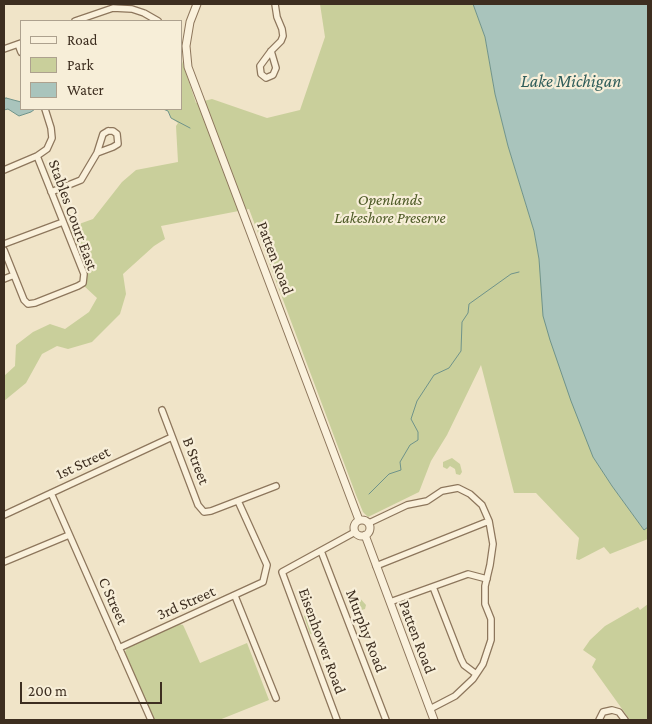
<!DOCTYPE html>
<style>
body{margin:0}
#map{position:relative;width:652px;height:724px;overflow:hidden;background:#f0e4c8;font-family:"Crimson Pro",serif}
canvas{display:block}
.frame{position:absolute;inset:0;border:5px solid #3d2e20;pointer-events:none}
.legend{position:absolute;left:20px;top:20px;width:162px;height:90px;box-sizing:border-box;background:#f7eed8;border:1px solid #ada18e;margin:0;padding:6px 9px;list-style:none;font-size:15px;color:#3d2e20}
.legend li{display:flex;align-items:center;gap:10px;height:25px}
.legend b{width:25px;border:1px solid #ada18e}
.scale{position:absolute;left:20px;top:682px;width:142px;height:22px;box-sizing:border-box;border:2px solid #3d2e20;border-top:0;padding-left:6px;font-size:15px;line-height:18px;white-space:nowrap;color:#3d2e20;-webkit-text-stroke:4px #f7eed8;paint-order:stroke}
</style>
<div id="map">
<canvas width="652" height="724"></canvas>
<div class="frame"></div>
<ul class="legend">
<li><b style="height:6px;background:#faf1dc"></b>Road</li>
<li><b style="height:14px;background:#c9cf9b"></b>Park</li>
<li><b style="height:14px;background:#a9c4bc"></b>Water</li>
</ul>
<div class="scale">200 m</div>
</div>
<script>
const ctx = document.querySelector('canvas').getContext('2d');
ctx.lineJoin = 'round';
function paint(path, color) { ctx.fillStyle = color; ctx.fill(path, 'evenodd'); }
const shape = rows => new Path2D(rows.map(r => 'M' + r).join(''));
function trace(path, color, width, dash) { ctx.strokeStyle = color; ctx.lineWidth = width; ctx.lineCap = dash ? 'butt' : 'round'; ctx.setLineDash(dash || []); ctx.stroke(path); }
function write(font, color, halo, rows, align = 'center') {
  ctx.font = font + ' "Crimson Pro",serif'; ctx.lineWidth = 4.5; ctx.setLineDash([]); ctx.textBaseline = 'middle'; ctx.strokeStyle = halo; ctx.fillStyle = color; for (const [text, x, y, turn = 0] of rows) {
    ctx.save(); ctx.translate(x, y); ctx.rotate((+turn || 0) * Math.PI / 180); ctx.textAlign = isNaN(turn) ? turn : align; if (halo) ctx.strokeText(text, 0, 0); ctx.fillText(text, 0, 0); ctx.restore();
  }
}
const green = shape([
 [320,4,473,4,485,37,495,94,508,146,534,231,539,259,593,457,612,486,644,530,648,527,648,539,610,554,604,547,579,560,576,559,579,538,536,493,514,493,481,365,447,435,431,461,419,492,368,517,363,512,356,495,249,209,161,226,165,239,154,246,123,274,126,294,120,314,92,342,68,349,57,346,42,354,26,383,4,401,4,376,15,366,16,345,33,332,50,324,65,329,89,312,97,298,83,285,86,276,68,228,93,219,122,182,136,170,178,162,176,126,178,123,171,118,168,111,163,109,181,109,181,58,196,103,212,99,267,118,300,110,325,37],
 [452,458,460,464,462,472,460,475,456,474,455,469,450,466,447,469,443,467,443,462],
 [356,596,358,596,366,605,365,609,358,611,352,602,351,599],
 [648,604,648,720,630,720,592,667,596,659,583,650,590,640,605,626,638,607,640,610],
 [315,612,321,630,310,634,304,616],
 [179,624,183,625,184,627,200,663,247,643,269,700,219,720,153,720,125,652,127,648]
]);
const water = shape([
 [473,4,648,4,648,527,644,530,612,486,593,457,571,401,550,340,543,316,539,259,534,231,508,146,495,94,485,37,473,4],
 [6,98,21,102,21,109,35,109,31,112,19,116,8,109,4,110,4,99,6,98]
]);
const stream = shape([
 [163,109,168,111,171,118,190,128],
 [369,494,389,474,401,470,400,462,410,445,418,440,418,432,411,419,417,401,434,375,449,368,461,351,462,322,468,313,469,304,511,274,519,272]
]);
const minor = shape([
 [75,21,113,8,132,9,144,13,158,21],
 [18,44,21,52],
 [4,49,21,43],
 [271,51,276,68,273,75,266,78,261,74,260,66,271,51,281,41,283,36,282,29,277,17,275,4],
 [108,131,113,131,117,134,118,144,113,147,97,153,103,134,108,131],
 [4,170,37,156,47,149,52,138,51,128,45,109],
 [51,192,81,180,97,153],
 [4,244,63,222],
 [4,250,24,300,28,304,35,303,78,286,83,283,84,274,37,156],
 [4,279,14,275],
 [162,410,198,505,204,512,211,511,276,486],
 [51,493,151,720],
 [4,515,172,437],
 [369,523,407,505,427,501,442,491,458,488,470,494,482,505,489,521,493,544,490,565,485,586,485,604,491,619,491,640,483,664,473,679,455,696,430,709],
 [321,551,386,720],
 [4,562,69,535],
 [376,566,489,521],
 [433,587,461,659,464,665,476,674],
 [235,596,276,698],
 [390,602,468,574,487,579],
 [119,648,263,582,267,565,238,501],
 [337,720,282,572,355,532],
 [599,720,603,712,612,710,619,712,625,720]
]);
const tertiary = shape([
 [197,4,190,22,186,46,188,67,359,520],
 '354 528a8 8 0 1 1 16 0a8 8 0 1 1-16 0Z',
 [365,535,434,720]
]);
const parkNames = [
 ["Openlands",390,200],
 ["Lakeshore Preserve",390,218]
];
const streetNames = [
 ["Stables Court East",73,215,70],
 ["Patten Road",275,258,69],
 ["B Street",196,461,69],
 ["1st Street",83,463,-25],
 ["C Street",113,601,66],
 ["3rd Street",186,603,-24],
 ["Murphy Road",366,631,69],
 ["Patten Road",417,637,69],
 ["Eisenhower Road",322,641,70]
];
const waterNames = [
 ["Lake Michigan",571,81]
];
paint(green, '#c9cf9b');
paint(water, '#a9c4bc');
trace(water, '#6f938a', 1);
trace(stream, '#6f938a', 1);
trace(minor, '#8d765c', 8);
trace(tertiary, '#8d765c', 9);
trace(minor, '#faf1dc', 5.5);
trace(tertiary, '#faf1dc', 7);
write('italic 16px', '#4d5a26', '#f7eed8', parkNames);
write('16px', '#3d2e20', '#f7eed8', streetNames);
write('italic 18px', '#2f5d5a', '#f7eed8', waterNames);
</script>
